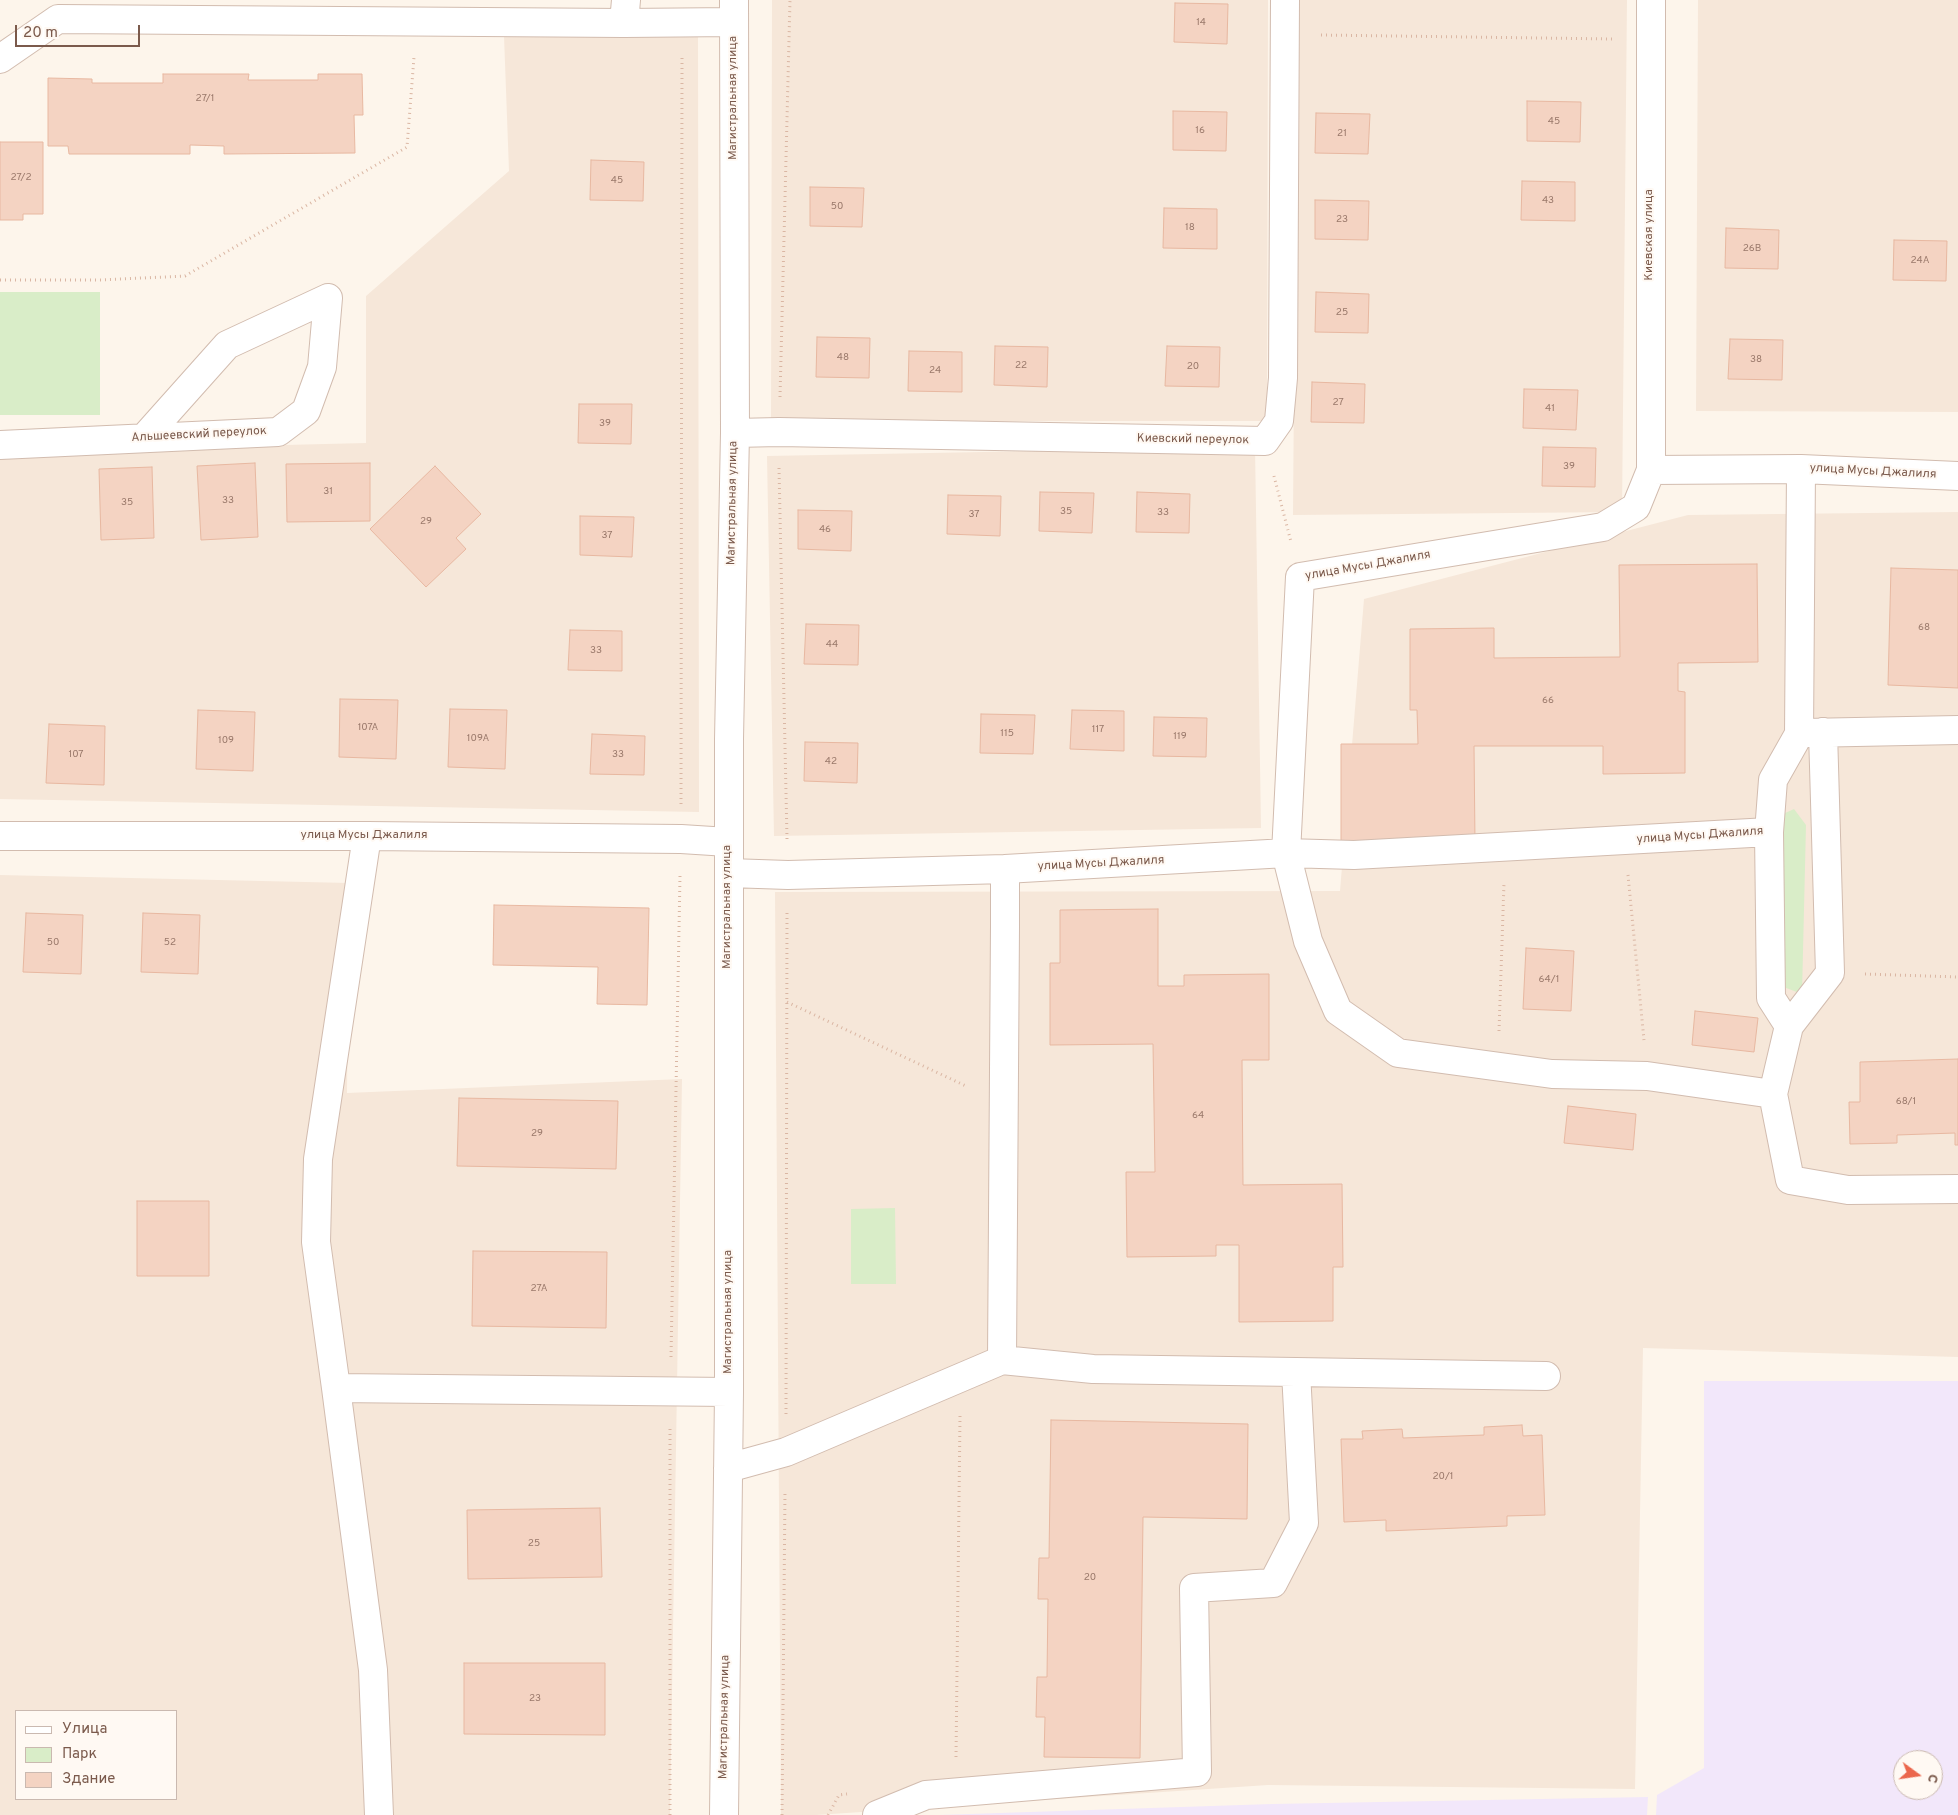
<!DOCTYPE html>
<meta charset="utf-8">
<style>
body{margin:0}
#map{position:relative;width:1958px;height:1815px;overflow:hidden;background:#fdf5eb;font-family:Overpass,sans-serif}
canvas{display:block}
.legend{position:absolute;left:15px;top:1710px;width:162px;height:90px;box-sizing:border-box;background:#fff9f3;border:1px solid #cab9b0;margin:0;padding:6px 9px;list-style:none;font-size:15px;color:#7b5a4c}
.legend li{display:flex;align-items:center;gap:10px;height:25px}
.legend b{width:25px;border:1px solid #cab9b0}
.north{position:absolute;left:1893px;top:1750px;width:50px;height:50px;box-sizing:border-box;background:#fff9f3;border:1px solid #cab9b0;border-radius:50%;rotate:104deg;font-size:14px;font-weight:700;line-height:20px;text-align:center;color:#7b5a4c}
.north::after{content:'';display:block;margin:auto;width:18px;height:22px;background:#eb674d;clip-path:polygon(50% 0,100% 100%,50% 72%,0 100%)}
.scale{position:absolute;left:15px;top:25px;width:125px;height:22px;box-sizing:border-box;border:2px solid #7b5a4c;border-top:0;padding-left:6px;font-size:15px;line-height:18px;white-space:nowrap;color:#7b5a4c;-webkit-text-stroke:4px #fff9f3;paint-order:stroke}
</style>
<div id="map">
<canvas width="1958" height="1815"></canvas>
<ul class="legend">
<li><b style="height:6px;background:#fff"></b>Улица</li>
<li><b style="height:14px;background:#d9edc8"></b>Парк</li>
<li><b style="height:14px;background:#f4d3c2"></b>Здание</li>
</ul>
<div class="north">С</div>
<div class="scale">20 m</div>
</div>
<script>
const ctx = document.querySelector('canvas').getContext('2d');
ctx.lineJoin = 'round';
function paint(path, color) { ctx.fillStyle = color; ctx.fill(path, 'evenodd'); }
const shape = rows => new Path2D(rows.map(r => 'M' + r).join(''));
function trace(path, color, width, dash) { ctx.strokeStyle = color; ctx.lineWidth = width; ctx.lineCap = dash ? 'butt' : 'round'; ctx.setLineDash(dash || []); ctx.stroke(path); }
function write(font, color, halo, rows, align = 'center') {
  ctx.font = font + ' Overpass,sans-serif'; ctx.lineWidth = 4; ctx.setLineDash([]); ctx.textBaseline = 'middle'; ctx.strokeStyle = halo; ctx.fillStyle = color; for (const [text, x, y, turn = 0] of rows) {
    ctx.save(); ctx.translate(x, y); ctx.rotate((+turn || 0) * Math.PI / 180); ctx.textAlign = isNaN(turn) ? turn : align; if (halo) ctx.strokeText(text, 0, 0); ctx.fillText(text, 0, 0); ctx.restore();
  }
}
const residential = shape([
 [772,0,1268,0,1267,421,771,421],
 [1297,0,1627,0,1622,512,1293,515],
 [1698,0,1958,0,1958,412,1696,411],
 [698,33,699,812,0,799,0,452,366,443,366,296,509,171,504,36],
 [1255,447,1261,828,774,836,767,456],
 [1958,512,1958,1357,1643,1348,1635,1789,1268,1785,816,1815,781,1815,775,892,1340,891,1364,599,1688,515],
 [0,875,349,883,347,1093,682,1079,670,1815,0,1815],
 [16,1711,176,1711,176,1799,16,1799]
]);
const education = shape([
 [1704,1381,1958,1381,1958,1815,1656,1815,1657,1795,1704,1768],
 [1903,1760,1933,1760,1933,1790,1903,1790],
 [1648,1797,1647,1815,939,1815,1272,1804]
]);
const green = shape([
 [0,292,100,292,100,415,0,415],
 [1794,809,1806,825,1802,994,1781,986,1783,814],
 [895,1208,896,1284,851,1284,851,1209]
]);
const building = shape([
 [1175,3,1228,4,1227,44,1174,42,1175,3],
 [163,74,249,74,248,80,318,80,318,74,362,74,363,115,354,115,355,153,224,154,224,146,190,145,190,154,69,154,68,146,48,146,48,78,92,79,92,83,163,83,163,74],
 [1527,101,1581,102,1580,142,1527,141,1527,101],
 [1173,111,1227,112,1226,151,1173,150,1173,111],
 [1316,113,1370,114,1368,154,1315,153,1316,113],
 [0,142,43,142,43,214,23,214,23,220,0,220,0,142],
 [591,160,644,162,643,201,590,200,591,160],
 [1522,181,1575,182,1575,221,1521,220,1522,181],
 [810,187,864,188,862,227,810,226,810,187],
 [1315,200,1369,201,1368,240,1315,239,1315,200],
 [1164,208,1217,209,1217,249,1163,248,1164,208],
 [1726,228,1779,230,1778,269,1725,268,1726,228],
 [1894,240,1947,241,1946,281,1893,280,1894,240],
 [1316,292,1369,294,1368,333,1315,332,1316,292],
 [817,337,870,338,869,378,816,377,817,337],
 [1730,339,1783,340,1782,380,1728,379,1730,339],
 [995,346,1048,347,1047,387,994,385,995,346],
 [1167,346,1220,347,1219,387,1165,386,1167,346],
 [909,351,962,352,962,392,908,391,909,351],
 [1312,382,1365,384,1364,423,1311,422,1312,382],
 [1524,389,1578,390,1576,430,1523,428,1524,389],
 [579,404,632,404,631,444,578,443,579,404],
 [1543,447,1596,448,1595,487,1542,486,1543,447],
 [255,463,258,537,201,540,197,466,255,463],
 [370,463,370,521,287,522,286,464,370,463],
 [435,466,481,514,456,538,466,549,426,587,370,529,435,466],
 [152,467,154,538,101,540,99,469,152,467],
 [1040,492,1094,493,1092,533,1039,531,1040,492],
 [1137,492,1190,494,1189,533,1136,532,1137,492],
 [948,495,1001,496,1000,536,947,534,948,495],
 [798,510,852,511,851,551,798,549,798,510],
 [580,516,634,517,632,557,580,555,580,516],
 [1757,564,1758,662,1678,663,1678,691,1685,692,1685,773,1603,774,1603,746,1474,746,1475,843,1341,844,1341,744,1418,744,1417,710,1410,710,1410,629,1494,628,1494,658,1620,657,1619,565,1757,564],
 [1891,568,1958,570,1958,688,1888,685,1891,568],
 [806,624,859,625,858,665,804,664,806,624],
 [570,630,622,631,622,671,568,670,570,630],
 [340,699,398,700,396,759,339,757,340,699],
 [450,709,507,710,505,769,448,767,450,709],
 [198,710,255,712,253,771,196,769,198,710],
 [1072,710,1124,711,1124,751,1070,749,1072,710],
 [981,714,1035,715,1033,754,980,753,981,714],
 [1154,717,1207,718,1206,757,1153,756,1154,717],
 [49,724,105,726,104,785,46,783,49,724],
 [592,734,645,736,644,775,590,774,592,734],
 [805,742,858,743,857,783,804,781,805,742],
 [494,905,649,908,647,1005,597,1004,598,967,493,965,494,905],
 [1158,909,1158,986,1184,986,1184,975,1269,974,1269,1060,1242,1060,1243,1185,1342,1184,1343,1267,1333,1267,1333,1321,1239,1322,1239,1245,1216,1245,1216,1256,1127,1257,1126,1172,1155,1172,1153,1044,1050,1045,1050,963,1060,963,1060,910,1158,909],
 [26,913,83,915,81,974,23,972,26,913],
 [143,913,200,915,198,974,141,972,143,913],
 [1526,948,1574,951,1571,1011,1523,1009,1526,948],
 [1695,1011,1758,1018,1754,1052,1692,1045,1695,1011],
 [1958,1059,1958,1145,1955,1145,1955,1133,1897,1135,1897,1143,1850,1144,1849,1102,1860,1102,1860,1062,1958,1059],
 [459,1098,618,1101,616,1169,457,1166,459,1098],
 [1568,1106,1636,1114,1633,1150,1564,1143,1568,1106],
 [137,1201,209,1201,209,1276,137,1276,137,1201],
 [473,1251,607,1252,606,1328,472,1326,473,1251],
 [1051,1420,1248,1424,1247,1519,1143,1517,1140,1758,1044,1757,1045,1717,1036,1717,1037,1677,1047,1677,1048,1599,1038,1599,1039,1558,1049,1558,1051,1420],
 [1522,1425,1523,1436,1542,1435,1545,1515,1507,1516,1507,1526,1386,1531,1386,1520,1344,1522,1341,1439,1363,1439,1362,1431,1402,1429,1403,1438,1484,1435,1484,1427,1522,1425],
 [600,1508,602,1577,468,1579,467,1510,600,1508],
 [464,1663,605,1663,605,1735,464,1734,464,1663]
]);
const path = shape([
 [1321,35,1614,39],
 [0,280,100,280,185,276,407,147,414,57],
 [780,397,790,0],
 [779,468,787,839],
 [1274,476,1291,542],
 [681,804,682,58],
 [1628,875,1644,1040],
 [1865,974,1958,977],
 [787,1002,968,1087],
 [1499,1031,1504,883],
 [671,1357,680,876],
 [786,1414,787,910],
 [956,1757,960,1416],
 [670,1815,670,1428],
 [782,1815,785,1490],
 [828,1815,839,1795,847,1794]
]);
const minor = shape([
 [624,23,734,22],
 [0,59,58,19,624,23,626,0],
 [735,433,779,432,1265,441,1279,421,1283,378,1285,0],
 [0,445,278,432,306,411,322,367,328,298,227,345,144,438],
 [1651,470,1801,469,1958,476],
 [1805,733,1958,730],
 [1769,832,1771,998,1789,1026,1830,973,1823,732],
 [0,836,367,836,681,839,728,842],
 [1005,869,1286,853,1300,577,1603,527,1636,507,1651,470,1651,0],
 [1789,1026,1773,1094,1790,1180,1848,1190,1958,1189],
 [1773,1094,1647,1076,1552,1074,1398,1053,1338,1011,1308,941,1286,853,1354,855,1769,832,1773,780,1799,734,1801,469],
 [1296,1372,1546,1376],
 [336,1388,316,1242,318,1159,367,836],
 [728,1468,786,1452,1002,1360,1005,926,1005,869,788,875,729,873],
 [379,1815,373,1670,336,1388,729,1392],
 [724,1815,729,1392,729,739,735,433,734,0],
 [877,1815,926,1795,1197,1772,1194,1588,1273,1583,1304,1523,1296,1372,1093,1369,1002,1360]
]);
const numberNames = [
 ["14",1201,23],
 ["27/1",205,99],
 ["45",1554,122],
 ["16",1200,131],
 ["21",1342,134],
 ["27/2",21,178],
 ["45",617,181],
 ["43",1548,201],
 ["50",837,207],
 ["23",1342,220],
 ["18",1190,228],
 ["26В",1752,249],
 ["24А",1920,261],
 ["25",1342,313],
 ["48",843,358],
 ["38",1756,360],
 ["22",1021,366],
 ["20",1193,367],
 ["24",935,371],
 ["27",1338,403],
 ["41",1550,409],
 ["39",605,424],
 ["39",1569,467],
 ["31",328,492],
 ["33",228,501],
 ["35",127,503],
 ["35",1066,512],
 ["33",1163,513],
 ["37",974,515],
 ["29",426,522],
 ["46",825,530],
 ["37",607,536],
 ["68",1924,628],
 ["44",832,645],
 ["33",596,651],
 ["66",1548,701],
 ["107А",368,728],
 ["117",1098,730],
 ["115",1007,734],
 ["119",1180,737],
 ["109А",478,739],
 ["109",226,741],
 ["107",76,755],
 ["33",618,755],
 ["42",831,762],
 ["50",53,943],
 ["52",170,943],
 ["64/1",1549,980],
 ["68/1",1906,1102],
 ["64",1198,1116],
 ["29",537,1134],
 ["27А",539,1289],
 ["20/1",1443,1477],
 ["25",534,1544],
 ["20",1090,1578],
 ["23",535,1699]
];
const streetNames = [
 ["Магистральная улица",734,98,-90],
 ["Киевская улица",1650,235,-90],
 ["Альшеевский переулок",199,435,-3],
 ["Киевский переулок",1193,440,1],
 ["улица Мусы Джалиля",1873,472,3],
 ["Магистральная улица",733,503,-89],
 ["улица Мусы Джалиля",1368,566,-10],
 ["улица Мусы Джалиля",364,836],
 ["улица Мусы Джалиля",1700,836,-4],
 ["улица Мусы Джалиля",1101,864,-3],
 ["Магистральная улица",728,907,-90],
 ["Магистральная улица",729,1312,-90],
 ["Магистральная улица",725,1717,-89]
];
paint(residential, '#f6e7d9');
paint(education, '#f2e7fa');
paint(green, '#d9edc8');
paint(building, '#f4d3c2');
trace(building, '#e8b8a1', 1);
trace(minor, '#d2bcaf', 30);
trace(path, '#dab6a3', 3, [1, 4]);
trace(minor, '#fff', 28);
write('10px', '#99786a', null, numberNames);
write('12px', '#7b5a4c', '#fff9f3', streetNames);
</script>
